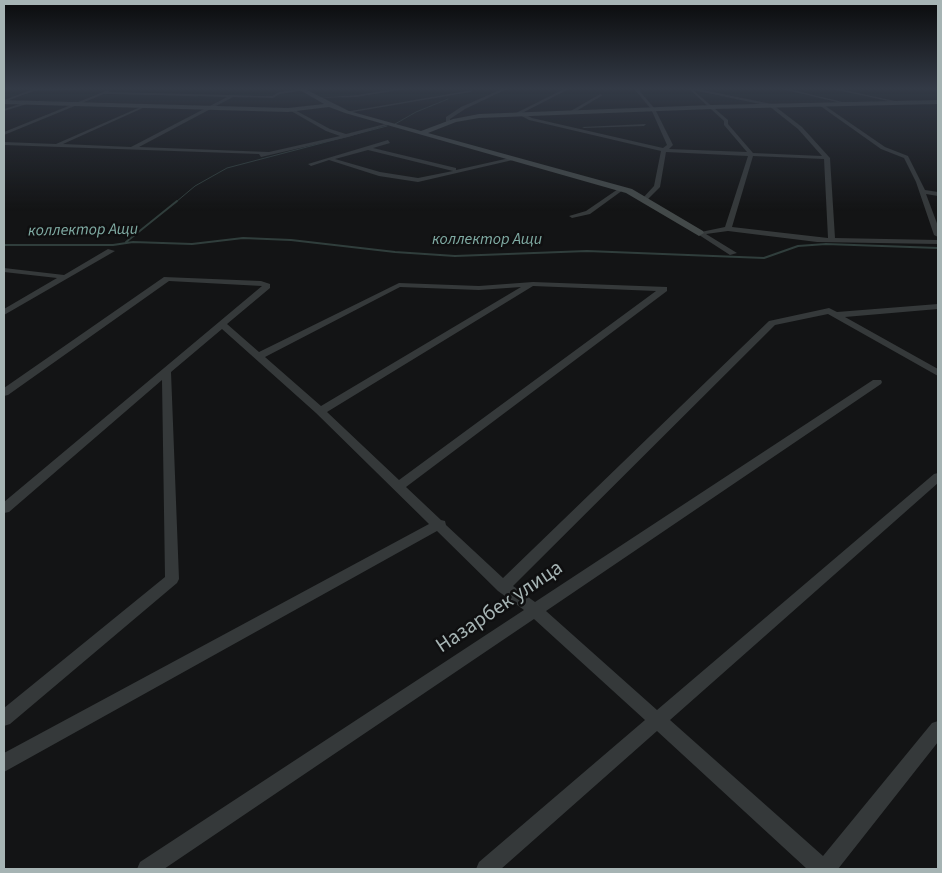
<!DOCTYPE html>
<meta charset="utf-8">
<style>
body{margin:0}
#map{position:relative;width:942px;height:873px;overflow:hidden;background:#131415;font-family:"Source Sans 3",sans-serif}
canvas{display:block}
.frame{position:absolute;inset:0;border:5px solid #a6b4b4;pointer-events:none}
</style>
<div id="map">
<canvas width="942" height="873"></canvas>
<div class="frame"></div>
</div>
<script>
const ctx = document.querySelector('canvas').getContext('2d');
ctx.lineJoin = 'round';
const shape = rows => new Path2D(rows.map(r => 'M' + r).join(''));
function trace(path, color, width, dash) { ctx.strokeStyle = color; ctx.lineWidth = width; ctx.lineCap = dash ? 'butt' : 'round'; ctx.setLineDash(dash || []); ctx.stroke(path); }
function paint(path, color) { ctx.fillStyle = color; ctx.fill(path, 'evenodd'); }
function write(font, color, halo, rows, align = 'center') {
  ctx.font = font + ' "Source Sans 3",sans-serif'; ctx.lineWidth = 5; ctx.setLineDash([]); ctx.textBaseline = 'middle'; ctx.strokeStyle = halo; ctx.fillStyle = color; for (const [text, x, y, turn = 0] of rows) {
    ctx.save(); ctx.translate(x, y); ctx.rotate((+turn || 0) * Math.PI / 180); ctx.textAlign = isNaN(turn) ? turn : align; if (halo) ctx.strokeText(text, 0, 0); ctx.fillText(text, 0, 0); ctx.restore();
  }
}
const streamFar1 = shape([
 [395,124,416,112,448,99],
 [176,202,195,186,227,168,387,126]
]);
const stream = shape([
 [126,242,177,201],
 [4,245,113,245,133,242,192,244,243,238,291,240,395,252,455,256,587,251,764,258,798,246,826,244,938,248]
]);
const street = shape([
 [33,89,84,89,34,91,4,102,4,100,33,89],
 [301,89,305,90,280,94,273,98,233,97,139,147,269,152,340,136,326,131,291,111,293,109,330,129,346,134,389,123,391,124,348,137,261,157,259,154,4,145,4,142,56,144,145,105,145,107,63,144,131,147,227,97,104,94,4,135,4,132,108,90,109,92,272,96,279,92,301,89],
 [395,89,405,89,357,97,314,98,357,95,395,89],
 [502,89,507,89,465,109,450,119,450,123,446,122,446,117,461,107,502,89],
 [564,89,567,90,522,113,532,118,663,148,667,145,651,109,634,89,638,89,655,109,673,145,669,149,747,152,724,125,724,121,689,89,698,89,772,104,802,127,830,158,835,238,938,240,938,244,817,242,728,231,706,234,737,253,730,255,696,233,725,227,748,156,666,152,660,187,646,201,642,201,642,199,654,186,661,151,529,120,516,113,564,89],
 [693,90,769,106,798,129,822,156,753,153,728,124,728,120,693,90],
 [753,156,824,159,828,238,732,227,753,156],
 [782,89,789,89,851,104,849,105,782,89],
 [832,89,840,89,904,103,902,104,832,89],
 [472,90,471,92,347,113,345,112,472,90],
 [600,94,603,95,573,113,569,112,600,94],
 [26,102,27,104,4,111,4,109,26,102],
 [819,103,821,103,885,147,908,156,925,190,938,192,938,196,926,194,938,226,938,237,934,235,916,182,904,158,881,149,819,105,819,103],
 [646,124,644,126,584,128,582,127,646,124],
 [388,140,390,143,373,148,456,168,456,170,514,157,517,159,418,182,379,176,329,160,311,166,308,164,388,140],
 [368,150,453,171,418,178,380,172,335,159,368,150],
 [621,187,624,189,623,190,590,214,572,218,569,216,586,211,621,187],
 [108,249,115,251,4,315,4,309,57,278,4,272,4,268,64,275,108,249],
 [164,277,261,281,270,284,270,288,227,324,259,352,399,283,479,286,533,282,667,287,667,291,406,487,441,520,445,521,446,525,503,578,769,321,829,308,837,312,938,304,938,309,845,317,938,369,938,376,828,314,775,325,513,586,535,602,873,380,881,380,882,382,881,384,546,611,657,710,934,474,938,473,938,483,670,720,823,856,932,723,938,721,938,742,838,869,807,869,657,731,501,869,476,869,479,862,645,720,534,619,164,869,137,869,140,862,524,610,498,591,437,531,4,772,4,753,429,524,316,413,222,329,171,372,179,579,177,583,10,724,4,726,4,708,165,577,162,380,9,512,4,513,4,502,262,286,169,281,8,395,4,396,4,388,164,277],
 [533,286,656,291,399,480,327,412,533,286],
 [400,287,479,290,521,287,321,406,265,357,400,287]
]);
const secondary = shape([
 [298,89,305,89,349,111,421,131,453,119,479,114,712,105,938,100,938,104,712,109,479,118,456,122,428,133,632,189,703,231,704,233,699,236,626,193,345,113,329,107,288,112,4,104,4,100,288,108,324,104,298,89]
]);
const farWaternames = [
 ["коллектор Ащи",83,231,-1],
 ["коллектор Ащи",487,240]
];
const nearStreetnames = [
 ["Назарбек улица",500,608,-34]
];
trace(streamFar1, '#303e3c', 1);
trace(stream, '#303e3c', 2);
paint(street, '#35393a');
paint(secondary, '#434949');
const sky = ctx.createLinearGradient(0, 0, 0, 211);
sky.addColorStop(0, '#0a0b0c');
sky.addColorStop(0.42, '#333a46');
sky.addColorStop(1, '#333a4600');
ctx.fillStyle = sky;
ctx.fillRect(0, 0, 942, 211);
write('italic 16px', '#80aca4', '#0f0f10', farWaternames);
write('21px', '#a6b4b4', '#0f0f10', nearStreetnames);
</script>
